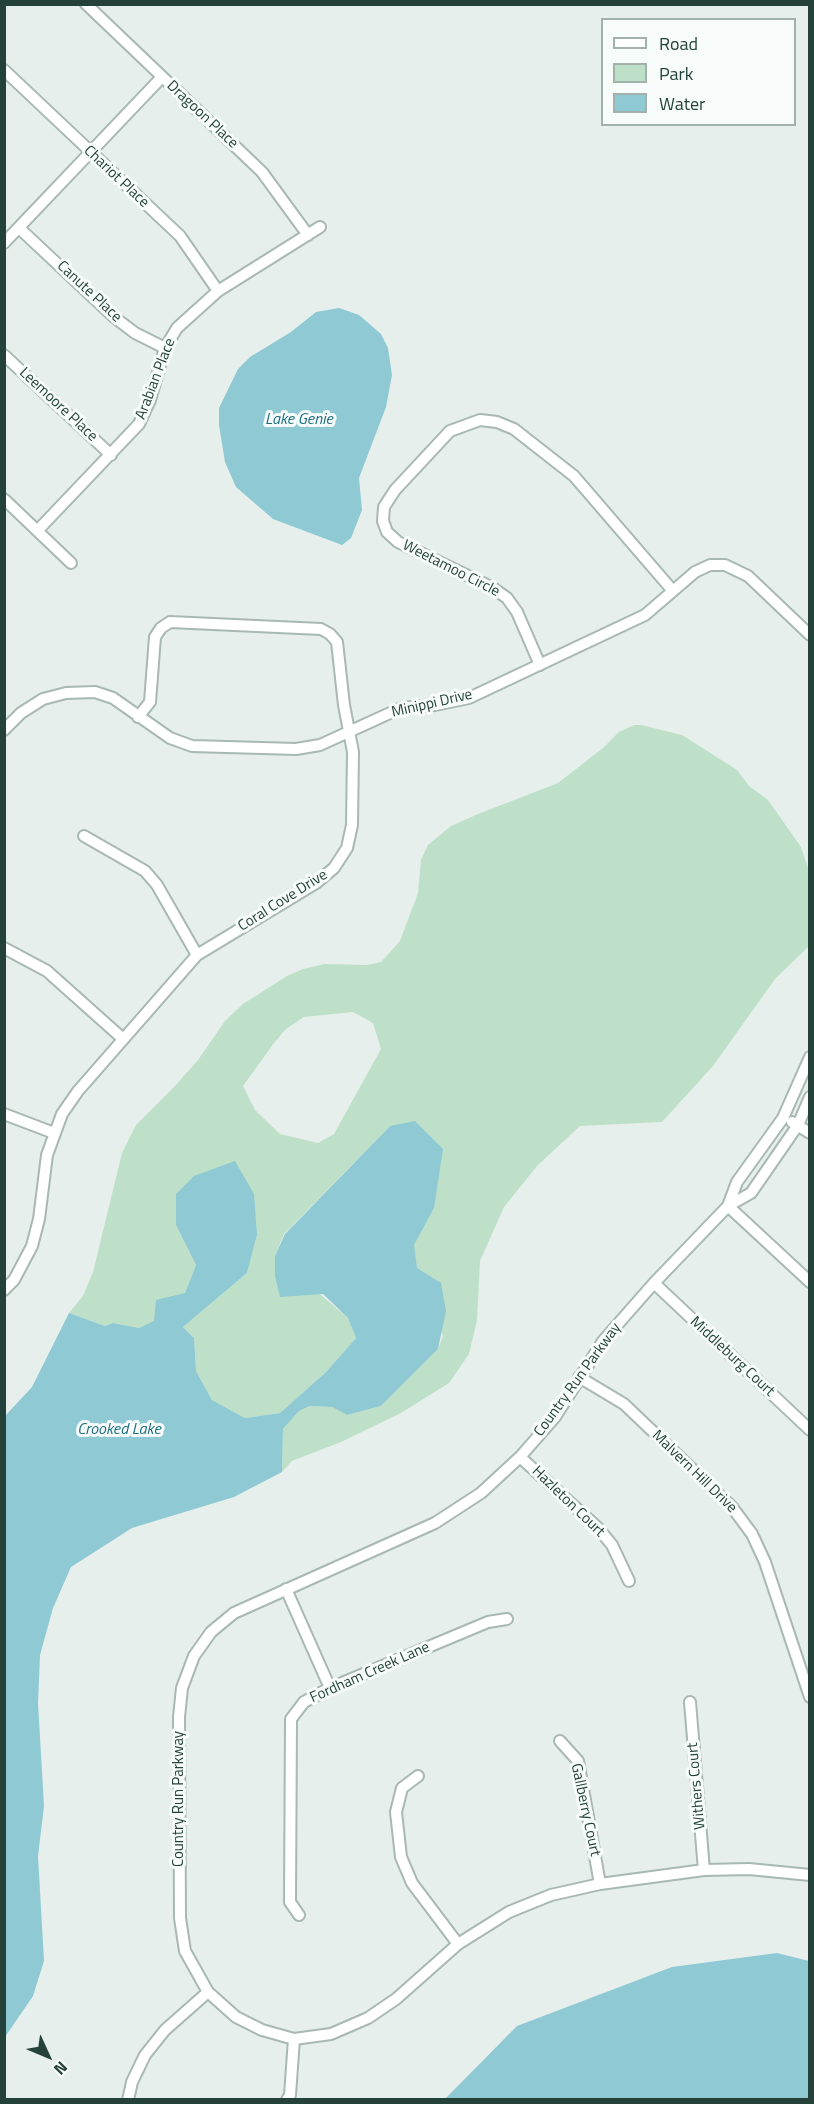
<!DOCTYPE html>
<style>
body{margin:0}
#map{position:relative;width:814px;height:2104px;overflow:hidden;background:#e6efeb;font-family:"Titillium Web",sans-serif}
canvas{display:block}
.frame{position:absolute;inset:0;border:6px solid #24423a;pointer-events:none}
.legend{position:absolute;left:601px;top:18px;width:195px;height:108px;box-sizing:border-box;background:#f7fbf9;border:2px solid #a3b1ad;margin:0;padding:8px 10px;list-style:none;font-size:18px;color:#24423a}
.legend li{display:flex;align-items:center;gap:12px;height:30px}
.legend b{width:30px;border:2px solid #a3b1ad}
.north{position:absolute;left:18px;top:2026px;width:60px;height:60px;-webkit-text-stroke:4px #f7fbf9;paint-order:stroke;rotate:134deg;font-size:16px;font-weight:700;line-height:24px;text-align:center;color:#24423a}
.north::after{content:'';display:block;margin:auto;width:21px;height:27px;background:#24423a;clip-path:polygon(50% 0,100% 100%,50% 72%,0 100%)}
</style>
<div id="map">
<canvas width="814" height="2104"></canvas>
<div class="frame"></div>
<ul class="legend">
<li><b style="height:8px;background:#fff"></b>Road</li>
<li><b style="height:16px;background:#bfe0c8"></b>Park</li>
<li><b style="height:16px;background:#8ec9d4"></b>Water</li>
</ul>
<div class="north">N</div>
</div>
<script>
const ctx = document.querySelector('canvas').getContext('2d');
ctx.lineJoin = 'round';
function paint(path, color) { ctx.fillStyle = color; ctx.fill(path, 'evenodd'); }
const shape = rows => new Path2D(rows.map(r => 'M' + r).join(''));
function trace(path, color, width, dash) { ctx.strokeStyle = color; ctx.lineWidth = width; ctx.lineCap = dash ? 'butt' : 'round'; ctx.setLineDash(dash || []); ctx.stroke(path); }
function write(font, color, halo, rows, align = 'center') {
  ctx.font = font + ' "Titillium Web",sans-serif'; ctx.lineWidth = 6; ctx.setLineDash([]); ctx.textBaseline = 'middle'; ctx.strokeStyle = halo; ctx.fillStyle = color; for (const [text, x, y, turn = 0] of rows) {
    ctx.save(); ctx.translate(x, y); ctx.rotate((+turn || 0) * Math.PI / 180); ctx.textAlign = isNaN(turn) ? turn : align; if (halo) ctx.strokeText(text, 0, 0); ctx.fillText(text, 0, 0); ctx.restore();
  }
}
const green = shape([
 [634,725,641,725,682,735,737,770,749,786,768,800,801,847,809,871,809,946,775,979,713,1066,662,1122,580,1126,537,1166,504,1207,480,1261,477,1320,469,1354,449,1383,401,1413,341,1442,292,1461,282,1472,283,1429,299,1411,310,1406,332,1407,347,1415,381,1406,438,1349,443,1336,417,1268,413,1245,434,1208,390,1126,284,1234,275,1256,348,1318,356,1338,326,1372,280,1413,245,1418,212,1400,196,1371,194,1338,183,1327,247,1273,257,1235,176,1225,196,1265,185,1293,154,1322,139,1328,113,1323,105,1326,69,1313,83,1296,93,1272,122,1153,136,1125,174,1087,198,1060,225,1021,243,1004,287,976,303,969,325,964,367,965,381,962,400,941,418,893,421,860,428,845,451,826,478,814,558,783,603,748,619,732],
 [353,1012,373,1023,381,1049,334,1134,318,1143,280,1134,255,1110,243,1086,274,1043,286,1029,304,1017]
]);
const water = shape([
 [339,308,359,315,381,334,388,348,392,375,386,407,359,478,362,510,351,538,342,545,273,519,236,487,225,462,219,425,219,408,238,369,250,357,291,332,316,312],
 [415,1121,443,1149,434,1208,414,1245,417,1268,441,1283,446,1311,438,1349,381,1406,347,1415,332,1407,310,1406,299,1411,283,1429,282,1472,234,1497,132,1528,71,1567,53,1608,40,1655,38,1703,44,1806,38,1856,44,1961,33,1996,5,2037,5,1416,32,1387,69,1313,105,1326,113,1323,139,1328,154,1321,156,1300,185,1293,196,1265,176,1225,176,1194,194,1176,235,1161,254,1194,257,1235,247,1273,183,1327,194,1338,196,1371,212,1400,245,1418,280,1413,326,1372,356,1338,348,1318,323,1294,280,1297,275,1276,275,1256,285,1234,390,1126],
 [777,1953,809,1961,809,2099,445,2099,517,2026,672,1967]
]);
const street = shape([
 [86,4,262,172,308,235],
 [4,70,180,236,218,291],
 [19,228,114,317,135,333,165,348],
 [4,243,162,77],
 [4,355,111,455],
 [4,499,71,563],
 [38,530,139,424,150,400,165,348,177,328,218,291,320,227],
 [540,665,517,612,507,598,493,588,398,542,387,532,383,521,384,507,395,490,450,431,480,420,497,422,514,429,574,476,673,591],
 [4,730,21,713,43,699,66,693,95,692,113,698,170,738,192,746,296,749,320,745,401,708,435,705,469,698,645,615,695,572,710,565,725,565,748,576,810,635],
 [84,836,145,871,157,885,197,955],
 [4,948,47,971,122,1038],
 [810,1097,798,1125,751,1193,728,1206,654,1283,603,1341,555,1417,520,1457,481,1493,435,1523,234,1613,211,1632,194,1656,182,1688,179,1717,180,1918,185,1951,208,1992,236,2017,262,2030,294,2039,331,2034,368,2018,396,1999,458,1944,509,1912,551,1895,600,1884,704,1870,749,1869,810,1875],
 [4,1114,54,1133],
 [792,1122,810,1133],
 [728,1206,737,1182,783,1118,810,1057],
 [728,1206,810,1282],
 [654,1283,810,1430],
 [4,1290,14,1280,32,1246,39,1219,47,1155,62,1114,78,1091,197,955,316,883,334,868,347,848,352,825,353,752,344,705,337,642,330,634,321,629,170,622,161,628,155,637,150,702,138,717],
 [579,1377,624,1404,732,1507,752,1534,765,1562,810,1697],
 [520,1457,598,1528,612,1545,629,1581],
 [286,1589,330,1688],
 [690,1702,704,1870],
 [560,1741,578,1761,600,1884],
 [418,1776,402,1788,396,1812,401,1857,412,1883,458,1944],
 [299,1915,290,1902,291,1719,304,1702,330,1688,488,1622,507,1619],
 [128,2100,132,2082,145,2055,165,2030,208,1992],
 [287,2100,290,2095,294,2039]
]);
const streetNames = [
 ["Dragoon Place",202,115,43],
 ["Chariot Place",116,177,43],
 ["Canute Place",89,292,43],
 ["Arabian Place",156,379,-69],
 ["Leemoore Place",58,405,43],
 ["Weetamoo Circle",451,569,27],
 ["Minippi Drive",432,704,-13],
 ["Coral Cove Drive",283,901,-32],
 ["Middleburg Court",732,1357,43],
 ["Country Run Parkway",578,1380,-54],
 ["Malvern Hill Drive",694,1472,44],
 ["Hazleton Court",568,1502,44],
 ["Fordham Creek Lane",370,1673,-24],
 ["Withers Court",697,1786,-95],
 ["Country Run Parkway",179,1799,-90],
 ["Gallberry Court",585,1810,78]
];
const waterNames = [
 ["Lake Genie",299,420],
 ["Crooked Lake",119,1430]
];
paint(green, '#bfe0c8');
paint(water, '#8ec9d4');
trace(street, '#a8b8b2', 14);
trace(street, '#fff', 10);
write('15px', '#24423a', '#f7fbf9', streetNames);
write('italic 16px', '#1c6f80', '#f7fbf9', waterNames);
</script>
